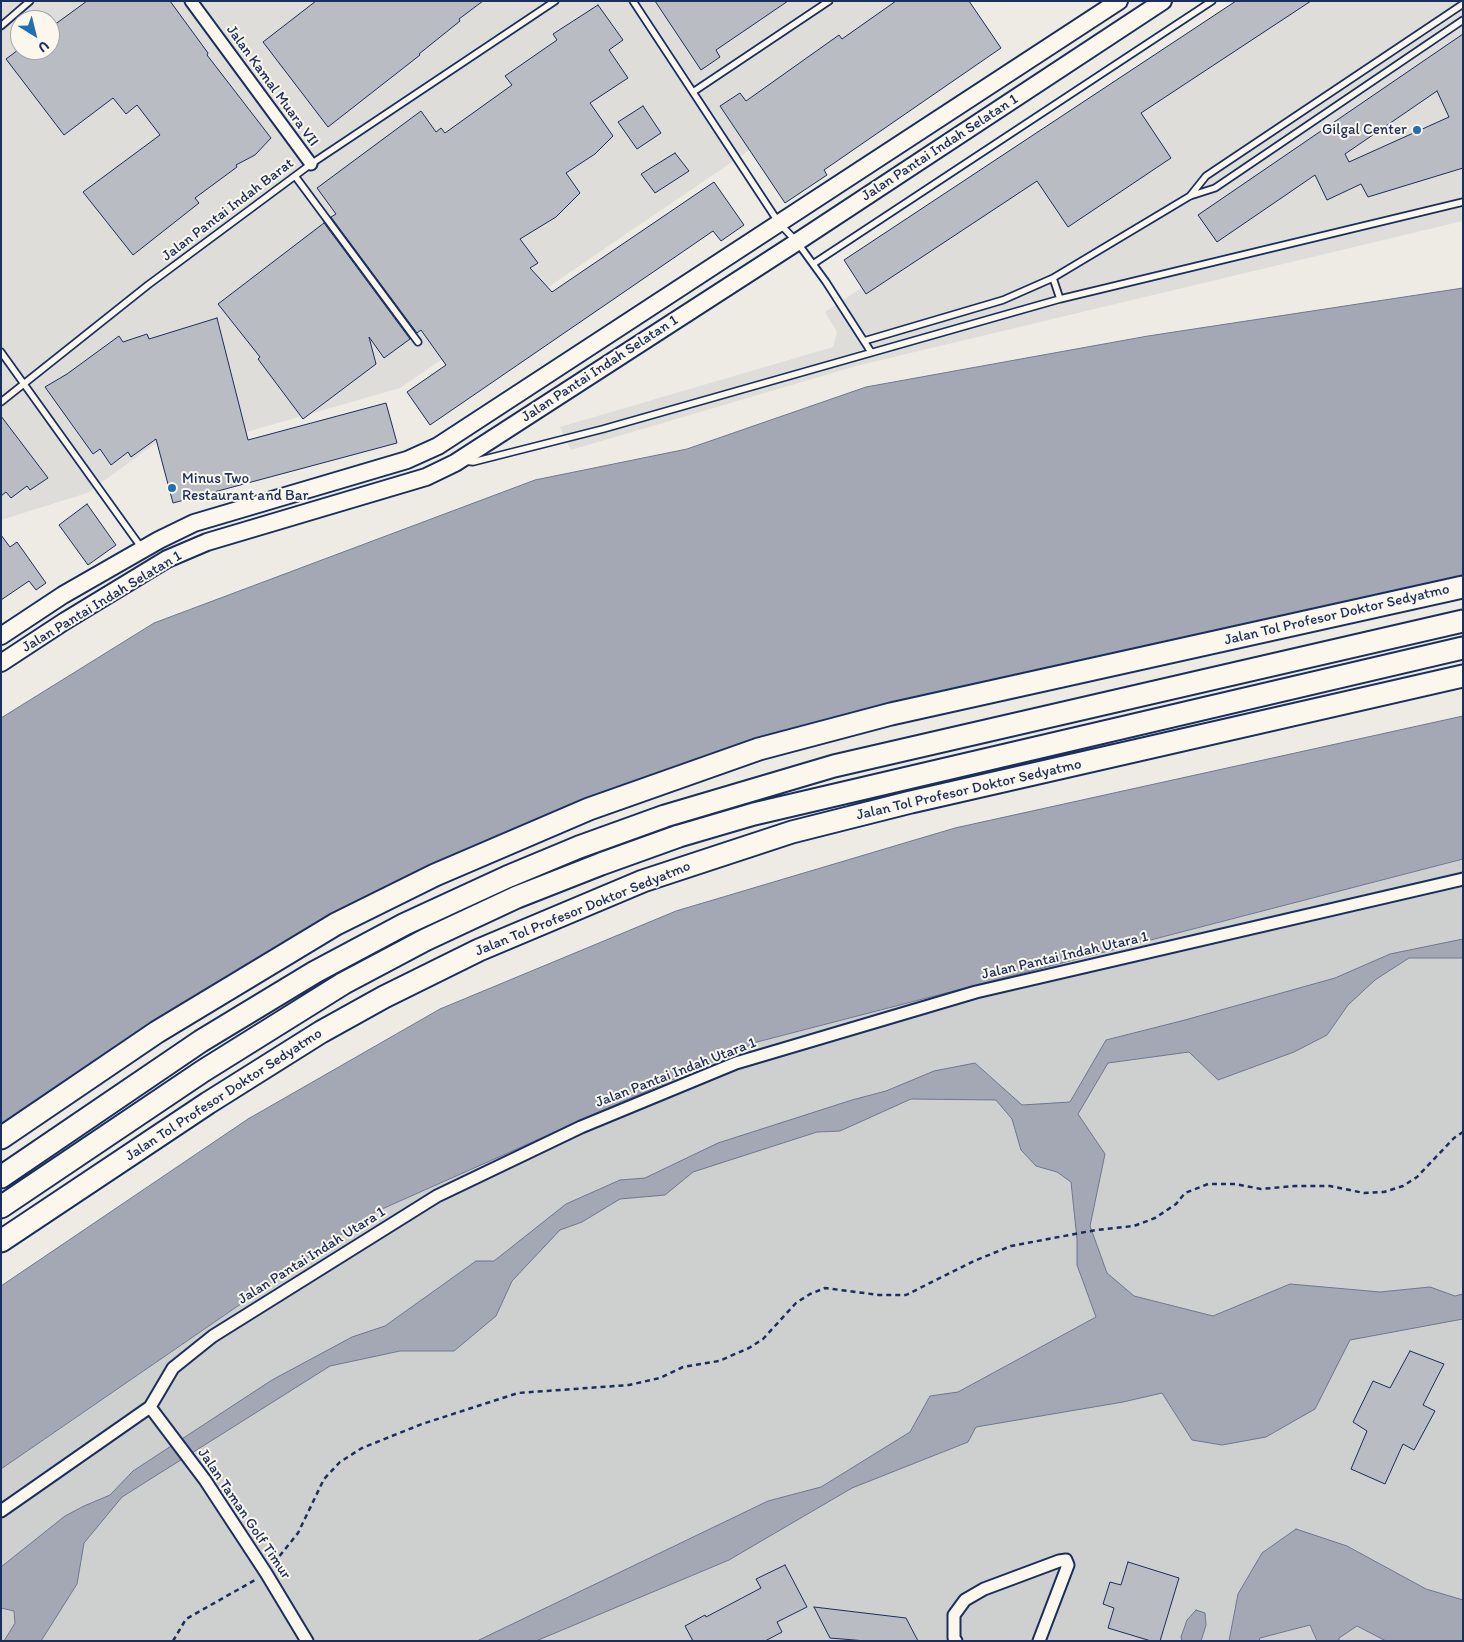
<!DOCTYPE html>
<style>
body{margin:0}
#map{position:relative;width:1464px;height:1642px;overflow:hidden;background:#eeebe4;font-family:Itim,sans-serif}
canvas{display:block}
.frame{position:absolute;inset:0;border:2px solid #1b2f5e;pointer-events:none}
.north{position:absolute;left:10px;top:10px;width:50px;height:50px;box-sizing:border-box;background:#fbf7ec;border:1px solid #a1a7b3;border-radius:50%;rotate:144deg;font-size:14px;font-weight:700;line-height:20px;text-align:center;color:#1b2f5e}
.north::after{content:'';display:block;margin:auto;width:18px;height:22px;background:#1f6fb2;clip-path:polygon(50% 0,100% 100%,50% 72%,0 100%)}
</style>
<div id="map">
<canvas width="1464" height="1642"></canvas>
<div class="frame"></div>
<div class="north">U</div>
</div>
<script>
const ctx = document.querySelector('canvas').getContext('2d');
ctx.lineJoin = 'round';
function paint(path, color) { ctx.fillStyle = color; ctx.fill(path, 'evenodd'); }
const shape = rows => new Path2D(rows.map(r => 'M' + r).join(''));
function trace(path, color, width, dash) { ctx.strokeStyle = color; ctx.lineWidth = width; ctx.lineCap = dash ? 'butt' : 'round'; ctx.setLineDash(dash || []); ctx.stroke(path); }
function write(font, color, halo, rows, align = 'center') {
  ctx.font = font + ' Itim,sans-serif'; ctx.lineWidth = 4; ctx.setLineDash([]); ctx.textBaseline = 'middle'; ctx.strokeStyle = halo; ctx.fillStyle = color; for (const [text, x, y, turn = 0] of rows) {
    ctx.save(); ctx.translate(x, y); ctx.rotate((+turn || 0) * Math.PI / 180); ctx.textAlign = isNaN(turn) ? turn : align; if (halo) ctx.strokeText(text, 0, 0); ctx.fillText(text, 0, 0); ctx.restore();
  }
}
const built = shape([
 [1,1,945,1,751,149,400,388,166,455,156,443,87,493,1,520],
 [20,20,50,20,50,50,20,50],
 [1299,1,1463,1,1463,221,856,366,571,450,560,427,833,347,837,332,825,312]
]);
const green = shape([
 [1463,859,1463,1641,1,1641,1,1469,373,1213,757,1042]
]);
const water = shape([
 [1463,288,1463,580,746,747,328,918,1,1132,1,718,154,623,535,480,687,449,866,387,1148,336,1463,288],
 [1463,716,1463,859,757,1042,373,1213,1,1469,1,1286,248,1119,440,1009,676,911,955,828,1463,716],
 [1463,939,1463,958,1409,958,1375,980,1348,1005,1327,1035,1294,1052,1218,1080,1189,1052,1108,1063,1078,1114,1105,1154,1090,1226,1107,1273,1134,1296,1213,1316,1290,1284,1380,1292,1430,1287,1455,1296,1463,1294,1463,1319,1350,1340,1315,1409,1266,1437,1222,1445,1192,1440,1162,1393,1123,1402,976,1427,968,1442,852,1488,729,1560,536,1641,477,1641,768,1501,821,1487,910,1432,930,1396,958,1392,1096,1317,1077,1265,1077,1239,1071,1182,1057,1172,1036,1166,1021,1150,1012,1119,996,1100,911,1099,840,1131,817,1132,693,1172,665,1195,620,1199,582,1222,560,1230,512,1281,496,1316,454,1351,400,1351,330,1366,122,1497,84,1543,77,1584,41,1641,4,1641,15,1623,14,1611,1,1608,1,1567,65,1516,84,1506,110,1495,133,1471,272,1380,352,1337,385,1326,476,1261,494,1261,566,1204,620,1180,645,1178,718,1143,852,1100,886,1091,934,1071,975,1063,1022,1105,1070,1102,1106,1040,1185,1020,1335,978,1390,954,1463,939],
 [1296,1529,1347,1546,1426,1589,1463,1600,1463,1641,1386,1641,1357,1626,1339,1638,1339,1641,1317,1641,1310,1625,1260,1638,1259,1641,1229,1641,1238,1594,1262,1553,1296,1529],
 [1196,1610,1205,1613,1206,1625,1201,1641,1182,1641,1181,1637,1187,1620,1196,1610]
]);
const building = shape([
 [87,1,170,1,208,53,207,55,271,138,255,155,236,165,237,167,195,198,199,203,133,255,83,192,160,135,137,105,126,114,113,98,64,135,6,59,18,50,50,50,50,28,87,1],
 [316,1,483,1,459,19,460,21,419,54,420,55,328,127,263,42,316,1],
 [655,1,788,1,716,50,720,57,701,70,655,1],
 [896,1,969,1,1001,48,824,170,827,175,785,203,720,106,740,93,746,101,839,35,842,39,896,1],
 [1236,1,1311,1,1141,113,1171,158,1068,227,1037,181,866,294,844,260,1236,1],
 [598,5,623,40,609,50,628,78,590,103,613,136,595,154,566,173,580,193,556,217,520,239,538,263,530,268,552,292,714,182,744,225,721,241,713,231,430,425,407,392,446,365,421,330,417,333,331,217,336,214,317,188,421,111,436,132,441,128,445,133,512,85,505,76,557,40,553,34,598,5],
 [1463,34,1463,168,1368,197,1361,184,1327,200,1315,175,1217,242,1198,215,1463,34],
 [1437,91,1449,117,1349,162,1345,154,1437,91],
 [643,106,661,133,637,149,618,122,643,106],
 [675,153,689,171,655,193,641,174,675,153],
 [324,223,410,339,384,358,369,337,376,364,303,419,258,359,260,357,218,304,324,223],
 [217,318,248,440,386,403,397,443,173,503,156,439,131,457,128,452,111,465,100,449,93,454,45,387,67,374,119,336,123,342,147,334,149,339,217,318],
 [1,416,48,478,30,490,27,486,11,498,6,492,1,496,1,416],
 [87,504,116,545,88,565,59,525,87,504],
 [1,535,10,547,17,542,46,583,36,590,29,581,1,600,1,535],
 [1410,1351,1444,1364,1423,1405,1435,1411,1414,1450,1403,1444,1385,1484,1351,1469,1367,1431,1353,1422,1373,1381,1390,1388,1410,1351],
 [1128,1562,1179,1578,1160,1641,1151,1641,1108,1628,1114,1608,1103,1604,1110,1582,1121,1585,1128,1562],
 [785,1565,807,1607,777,1622,782,1632,765,1641,693,1641,685,1626,705,1615,706,1617,761,1588,756,1579,785,1565],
 [814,1607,906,1618,918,1641,866,1641,830,1638,814,1607]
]);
const path = shape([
 [274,1563,298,1533,324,1479,340,1462,362,1448,422,1424,518,1393,629,1385,660,1378,683,1367,719,1361,749,1348,763,1339,796,1303,810,1294,825,1288,879,1295,906,1295,974,1261,1011,1246,1096,1230,1134,1226,1155,1218,1176,1204,1185,1193,1208,1184,1235,1184,1261,1189,1295,1186,1330,1186,1364,1193,1384,1192,1403,1186,1417,1177,1454,1138,1463,1132],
 [173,1641,186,1619,255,1580]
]);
const lane = shape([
 [633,1,779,223,797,242,826,282,871,352],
 [1,26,30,1],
 [693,92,829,1],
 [295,176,418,342],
 [1190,196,1206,176,1463,4],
 [813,264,1212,1],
 [1060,299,1053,278,1190,196,1215,188,1463,20],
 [864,341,1003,300,1053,278],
 [1,352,141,547],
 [1,402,148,285,311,164,555,1],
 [464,461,473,462,603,429,1060,299,1463,202]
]);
const street = shape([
 [191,1,311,164],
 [150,1407,205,1480,266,1573,307,1641],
 [1,1511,150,1407,173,1368,213,1336,437,1196,581,1127,736,1063,976,992,1463,879],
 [956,1641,954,1638,954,1615,965,1600,984,1589,1059,1561,1066,1560,1068,1565,1039,1641]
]);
const secondary = shape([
 [1,636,63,595,159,540,194,523,407,460,438,446,1119,1],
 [1,663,65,621,167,559,207,542,426,477,455,463,797,242,1163,1]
]);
const highway = shape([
 [1,1138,157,1032,336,924,435,875,589,809,759,749,891,714,1463,587],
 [1,1177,201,1041,315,972,405,924,507,877,579,847,665,816,834,766,1463,621],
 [1,1207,203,1071,344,983,425,940,517,897,601,864,679,836,754,814,1463,648],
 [1,1241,208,1103,321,1032,384,997,479,950,643,881,792,832,911,802,1463,676]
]);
const markers = [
 [1417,130,5,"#1f6fb2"],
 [172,488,5,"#1f6fb2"]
];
const streetNames = [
 ["Jalan Kamal Muara VII",272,86,54],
 ["Jalan Pantai Indah Selatan 1",940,148,-33],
 ["Jalan Pantai Indah Barat",228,210,-37],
 ["Jalan Pantai Indah Selatan 1",600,369,-33],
 ["Jalan Pantai Indah Selatan 1",102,602,-31],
 ["Jalan Tol Profesor Doktor Sedyatmo",1337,615,-13],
 ["Jalan Tol Profesor Doktor Sedyatmo",969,790,-13],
 ["Jalan Tol Profesor Doktor Sedyatmo",583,909,-22],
 ["Jalan Pantai Indah Utara 1",1065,956,-13],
 ["Jalan Pantai Indah Utara 1",676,1073,-21],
 ["Jalan Tol Profesor Doktor Sedyatmo",224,1095,-33],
 ["Jalan Pantai Indah Utara 1",312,1256,-32],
 ["Jalan Taman Golf Timur",244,1514,56]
];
const poiNames = [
 ["Gilgal Center",1407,130],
 ["Minus Two",182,479,"left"],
 ["Restaurant and Bar",182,496,"left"]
];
paint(built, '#deddda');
paint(green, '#cecfcf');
paint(water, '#a3a8b4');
trace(water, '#6d7892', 1);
paint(building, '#b9bcc3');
trace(building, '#1b2f5e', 1);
trace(lane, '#1b2f5e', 9);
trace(street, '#1b2f5e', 15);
trace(secondary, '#1b2f5e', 20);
trace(highway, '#1b2f5e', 25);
trace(path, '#1b2f5e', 2.5, [5, 4]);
trace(lane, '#fbf7ec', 5.5);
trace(street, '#fbf7ec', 11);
trace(secondary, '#fbf7ec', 16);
trace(highway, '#fbf7ec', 21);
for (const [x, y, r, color] of markers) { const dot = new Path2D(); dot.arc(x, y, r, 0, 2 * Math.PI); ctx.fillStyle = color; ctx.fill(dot); trace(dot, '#fbf7ec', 2); }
write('15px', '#1b2f5e', '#fbf7ec', streetNames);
write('15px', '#1b2f5e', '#fbf7ec', poiNames, 'right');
</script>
